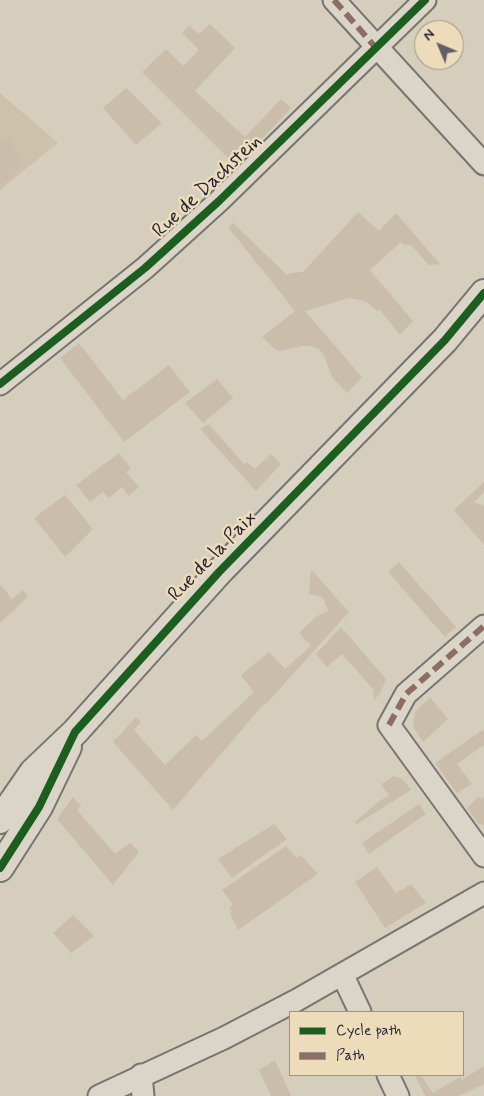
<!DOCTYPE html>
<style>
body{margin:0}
#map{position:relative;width:484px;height:1096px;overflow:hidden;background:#d6cebc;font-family:Mynerve,sans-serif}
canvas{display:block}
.legend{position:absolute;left:289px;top:1011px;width:175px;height:65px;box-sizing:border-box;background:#eddcb9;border:1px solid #9c9287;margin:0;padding:6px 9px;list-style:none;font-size:15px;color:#22223b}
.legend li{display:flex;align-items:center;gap:10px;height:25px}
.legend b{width:25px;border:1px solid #9c9287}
.north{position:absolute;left:414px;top:20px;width:50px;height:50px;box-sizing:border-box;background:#eddcb9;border:1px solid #9c9287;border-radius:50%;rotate:315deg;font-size:14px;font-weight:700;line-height:20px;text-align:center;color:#22223b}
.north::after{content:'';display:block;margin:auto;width:18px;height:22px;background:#615e68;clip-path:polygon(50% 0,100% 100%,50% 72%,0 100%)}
</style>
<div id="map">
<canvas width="484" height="1096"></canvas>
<ul class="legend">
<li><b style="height:6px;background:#1b5e20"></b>Cycle path</li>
<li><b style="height:6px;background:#8d6e63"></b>Path</li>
</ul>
<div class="north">N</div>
</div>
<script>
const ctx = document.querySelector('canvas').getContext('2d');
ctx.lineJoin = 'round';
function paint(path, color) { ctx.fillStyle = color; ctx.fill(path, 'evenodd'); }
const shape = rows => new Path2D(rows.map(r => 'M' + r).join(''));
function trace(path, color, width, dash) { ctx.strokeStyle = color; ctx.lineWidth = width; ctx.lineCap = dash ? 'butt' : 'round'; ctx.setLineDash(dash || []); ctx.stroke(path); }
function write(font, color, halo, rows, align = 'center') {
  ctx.font = font + ' Mynerve,sans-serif'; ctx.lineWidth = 5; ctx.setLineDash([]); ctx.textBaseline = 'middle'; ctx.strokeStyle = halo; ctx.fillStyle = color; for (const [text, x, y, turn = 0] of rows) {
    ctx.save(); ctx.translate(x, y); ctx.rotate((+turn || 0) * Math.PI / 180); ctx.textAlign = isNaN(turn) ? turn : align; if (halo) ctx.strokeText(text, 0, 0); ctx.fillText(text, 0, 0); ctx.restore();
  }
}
const built = shape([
 [0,93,58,143,0,190]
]);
const green = shape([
 [210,24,235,48,195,91,245,137,281,99,291,108,236,166,142,72,166,49,183,66,199,50,182,33,189,26,199,34],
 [126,88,162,123,136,145,103,108],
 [8,136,24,165,0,185,0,145],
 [358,212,379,231,396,213,440,264,429,265,411,245,404,245,401,242,370,270,413,321,400,335,380,310,377,311,365,301,349,298,305,311,362,377,347,393,332,377,324,356,319,349,311,346,301,346,281,351,275,349,262,337,295,311,228,227,233,223,287,275,290,273,303,272],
 [79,343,123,400,169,365,190,392,124,442,60,358],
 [217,379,233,398,203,423,185,403],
 [209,424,244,464,247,462,255,469,271,454,281,464,256,491,200,429],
 [119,453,131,468,126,472,139,487,129,496,122,487,109,498,103,492,90,502,76,485],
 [484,482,484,492,474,502,484,506,484,545,454,510],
 [65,495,93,529,65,557,34,518],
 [399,562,456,627,445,637,388,572],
 [311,569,349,612,267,703,264,704,173,810,113,742,136,717,141,722,134,730,165,765,196,735,202,741,254,692,241,675,269,652,285,669,311,646,299,633,317,616,328,611,323,597,309,594],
 [0,584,12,599,23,590,28,597,0,623],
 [341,627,386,679,380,694,374,700,373,689,342,654,327,667,316,654],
 [430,697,448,719,423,742,413,727,415,712],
 [484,729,484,745,457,764,472,784,457,793,435,763],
 [394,776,403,779,411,790,357,824,355,822,379,801,389,796,381,784],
 [479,796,481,799,484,797,484,825,478,824,467,808],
 [73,797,81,806,77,810,115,854,130,843,139,852,113,885,57,819],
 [419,804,426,814,369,854,362,843],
 [274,824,287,839,232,878,218,859],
 [286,846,297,858,301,855,318,874,238,930,230,914,232,912,229,908,233,905,222,890],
 [377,867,396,893,411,884,426,903,385,928,355,882],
 [73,915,94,936,71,953,53,933],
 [275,1060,291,1096,271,1096,259,1070],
 [484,1066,484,1084,459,1096,425,1096,415,1075,421,1075,433,1093,460,1077,462,1080]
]);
const minor = shape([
 [334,0,484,164],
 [0,384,145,268,219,201,425,0],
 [484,626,406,694,389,725,484,856],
 [343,976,360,1012],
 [141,1075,143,1096],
 [388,1075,398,1096],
 [99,1096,224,1038,297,1000,484,893]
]);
const tertiary = shape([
 [0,820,33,772,75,732,219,572,445,340,484,293],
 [0,868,39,807,68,747]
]);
const quiet = shape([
 [334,0,376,48],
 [389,725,406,694,484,626]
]);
const cycleway = shape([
 [0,384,145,268,219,201,425,0],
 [0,868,39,807,75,732,219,572,445,340,484,293]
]);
const streetNames = [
 ["Rue de Dachstein",208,187,-43],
 ["Rue de la Paix",213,557,-46]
];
paint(built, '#cdc1ac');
paint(green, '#cabeab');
trace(minor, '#777471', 25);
trace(tertiary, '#777471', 30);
trace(minor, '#dbd5c8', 21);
trace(tertiary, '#dbd5c8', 26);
trace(quiet, '#8d6e63', 6, [12, 6]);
trace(cycleway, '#1b5e20', 8);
write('20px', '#22223b', '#eddcb9', streetNames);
</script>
